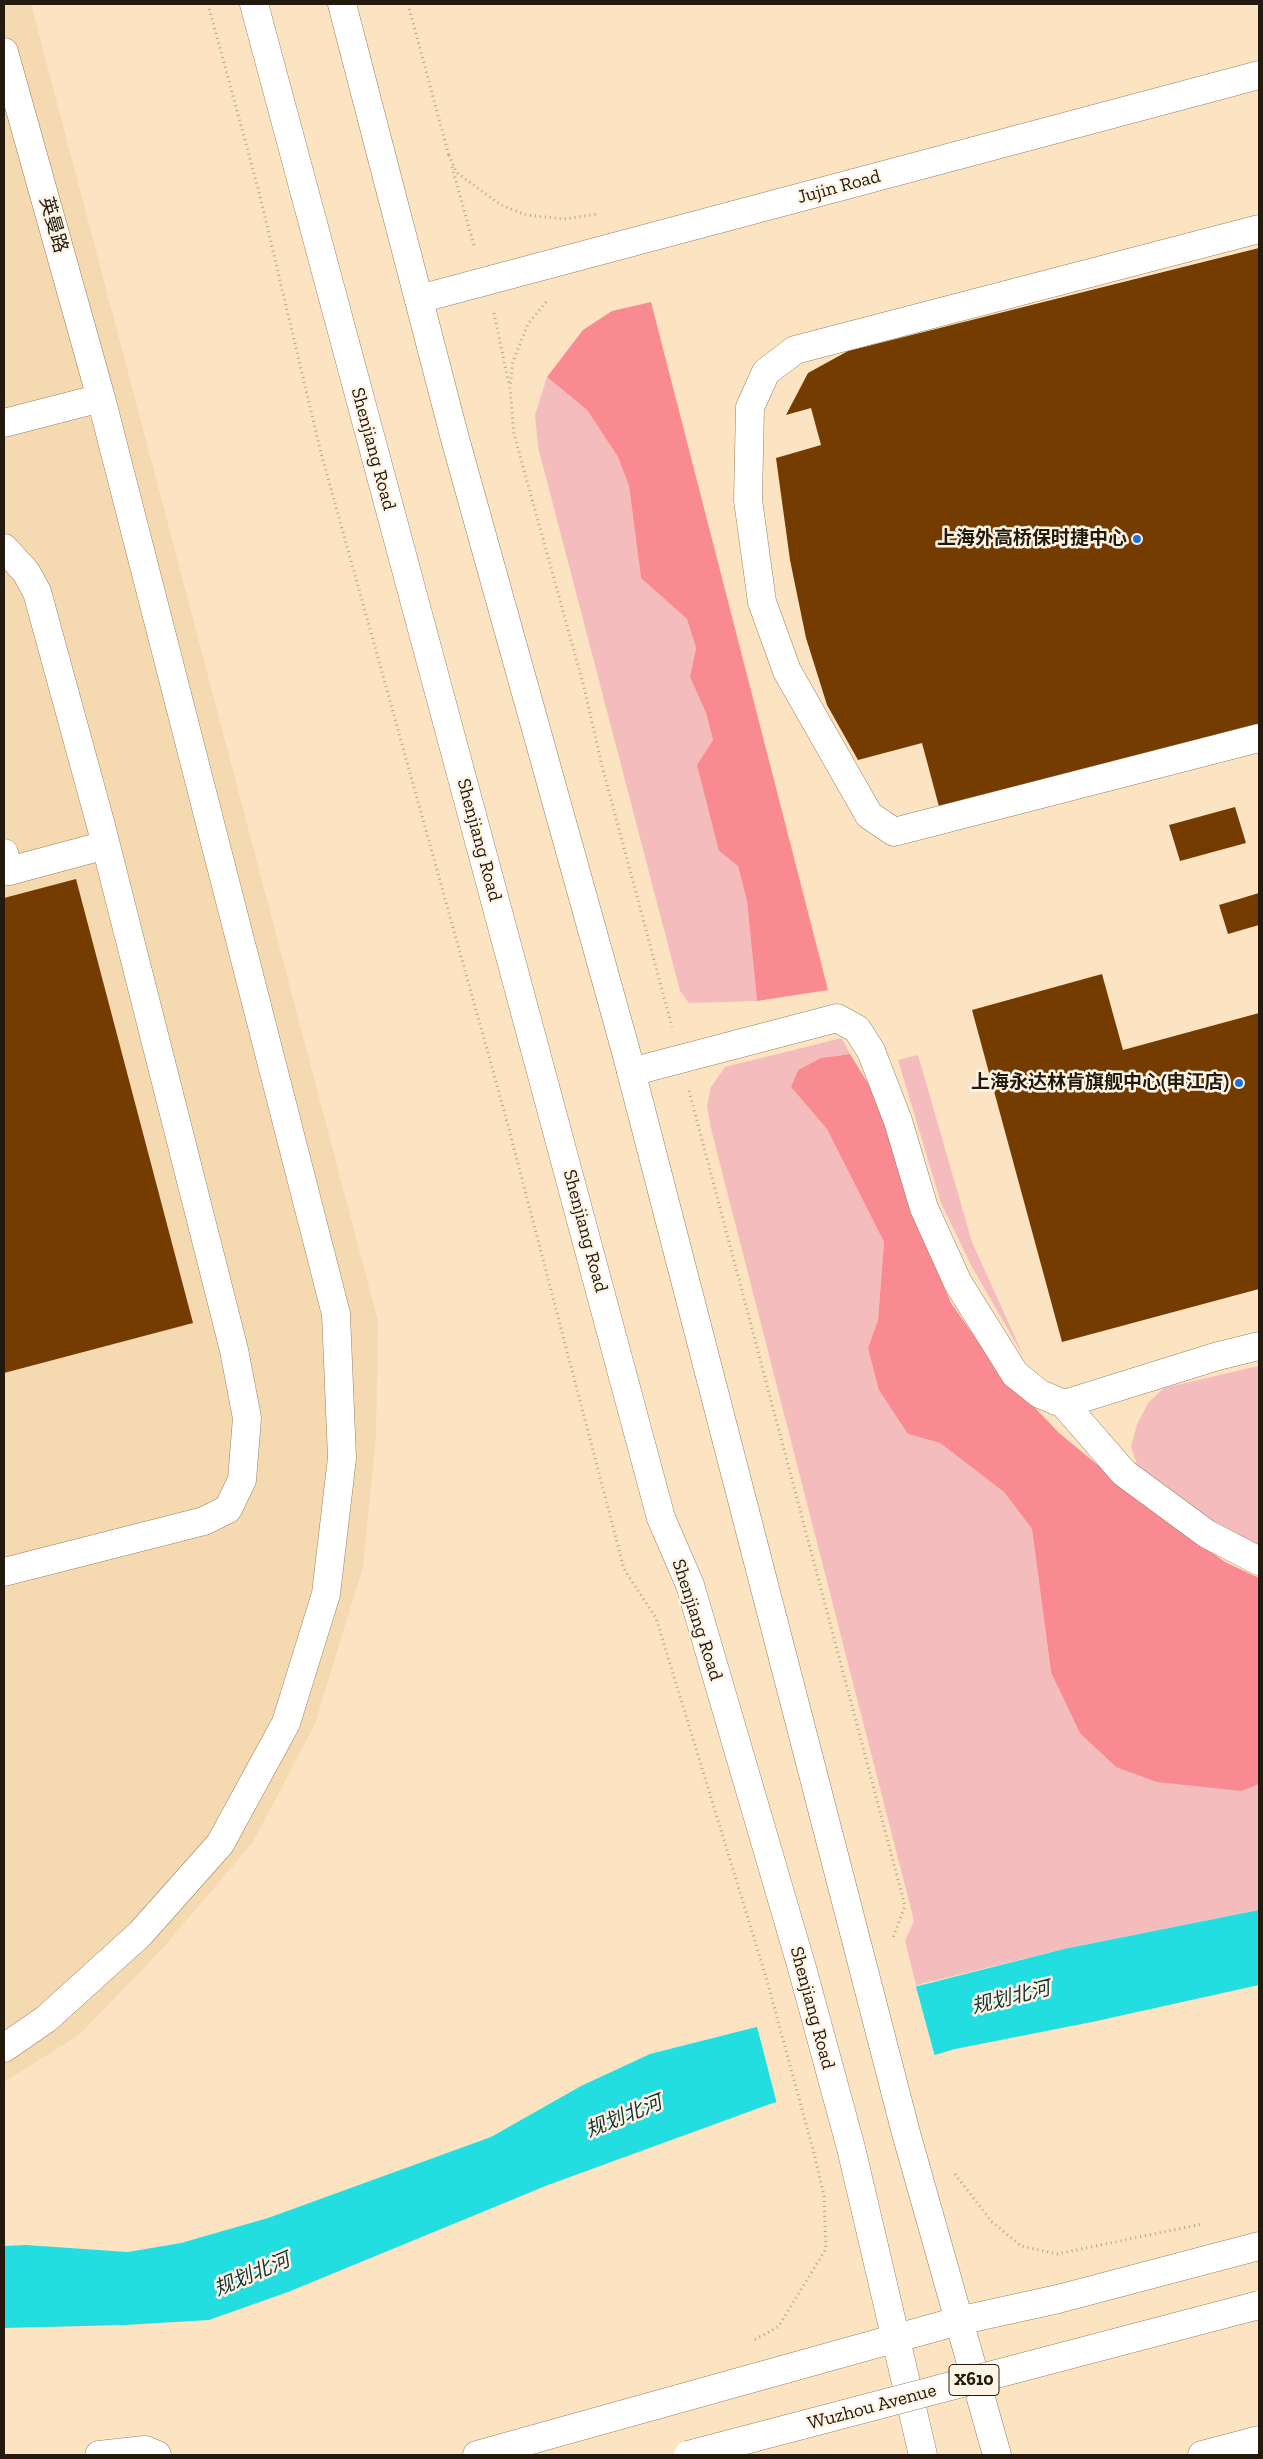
<!DOCTYPE html>
<meta charset="utf-8">
<style>
body{margin:0}
#map{position:relative;width:1263px;height:2459px;overflow:hidden;background:#fce4c2;font-family:"Zilla Slab",serif}
canvas{display:block}
.frame{position:absolute;inset:0;border:5px solid #231a0d;pointer-events:none}
</style>
<div id="map">
<canvas width="1263" height="2459"></canvas>
<div class="frame"></div>
</div>
<script>
const ctx = document.querySelector('canvas').getContext('2d');
ctx.lineJoin = 'round';
function paint(path, color) { ctx.fillStyle = color; ctx.fill(path, 'evenodd'); }
const shape = rows => new Path2D(rows.map(r => 'M' + r).join(''));
function trace(path, color, width, dash) { ctx.strokeStyle = color; ctx.lineWidth = width; ctx.lineCap = dash ? 'butt' : 'round'; ctx.setLineDash(dash || []); ctx.stroke(path); }
function write(font, color, halo, rows, align = 'center') {
  ctx.font = font + ' "Zilla Slab","Noto Sans SC",serif'; ctx.lineWidth = 5; ctx.setLineDash([]); ctx.textBaseline = 'middle'; ctx.strokeStyle = halo; ctx.fillStyle = color; for (const [text, x, y, turn = 0] of rows) {
    ctx.save(); ctx.translate(x, y); ctx.rotate((+turn || 0) * Math.PI / 180); ctx.textAlign = isNaN(turn) ? turn : align; if (halo) ctx.strokeText(text, 0, 0); ctx.fillText(text, 0, 0); ctx.restore();
  }
}
const built = shape([
 [4,4,31,4,378,1321,376,1438,363,1567,315,1724,253,1842,163,1948,79,2035,4,2082]
]);
const green = shape([
 [547,377,587,410,618,457,629,486,641,578,687,619,696,648,690,677,706,713,713,740,719,851,738,866,747,901,757,1001,689,1003,680,991,538,447,535,415],
 [842,1038,850,1054,821,1058,798,1070,791,1087,827,1129,884,1242,878,1320,868,1348,908,1434,940,1443,1004,1492,1032,1529,1051,1672,1242,1791,1259,1784,1259,1910,1064,1949,916,1985,905,1941,914,1921,711,1129,707,1105,711,1087,725,1067],
 [918,1055,972,1242,1024,1357,972,1267,941,1203,898,1060],
 [1258,1366,1259,1369,1259,1551,1183,1506,1139,1471,1131,1446,1137,1424,1148,1403,1164,1388]
]);
const forest = shape([
 [651,302,828,990,757,1001,747,901,738,866,719,851,697,765,713,740,706,713,690,677,696,648,687,619,641,578,629,486,618,457,587,410,547,377,583,330,612,311],
 [850,1054,880,1103,912,1212,951,1303,995,1366,1059,1433,1139,1499,1225,1562,1259,1578,1259,1784,1242,1791,1157,1782,1116,1767,1080,1733,1051,1672,1032,1529,1004,1492,940,1443,908,1434,879,1390,868,1348,878,1320,884,1242,827,1129,791,1087,798,1070,821,1058]
]);
const water = shape([
 [1259,1910,1259,1985,1092,2022,955,2049,770,2104,548,2185,288,2292,209,2320,125,2325,4,2328,4,2246,26,2245,128,2252,181,2243,268,2218,491,2137,581,2086,650,2054,1064,1949]
]);
const pier = shape([
 [915,1983,935,2057,777,2104,756,2023]
]);
const building = shape([
 [1259,248,1259,733,942,818,922,743,858,760,827,705,806,638,790,560,776,458,821,445,811,408,786,415,808,373,848,351],
 [1235,807,1246,843,1180,861,1169,825],
 [76,879,193,1323,4,1373,4,898],
 [1259,893,1259,925,1228,934,1219,905],
 [1102,974,1123,1050,1259,1013,1259,1289,1062,1342,972,1010]
]);
const path = shape([
 [208,4,258,188,321,453,506,1118,624,1569,656,1618,766,1977,815,2157,824,2196,826,2249,778,2327,752,2341],
 [408,4,449,156],
 [449,155,456,172,501,205,526,215,564,219,597,214],
 [452,167,475,249],
 [546,302,528,324,513,361,510,388,514,434,584,687,601,762,672,1027],
 [494,313,509,385],
 [689,1091,905,1906,892,1940],
 [955,2174,992,2222,1021,2246,1057,2254,1202,2224]
]);
const minor = shape([
 [4,52,101,398,336,1314,342,1458,326,1594,286,1723,220,1844,140,1934,46,2019,4,2048],
 [1259,229,795,350,766,372,750,407,748,500,762,602,787,671,869,815,894,832,1259,738],
 [419,299,1259,75],
 [4,423,101,398],
 [4,548,26,572,37,592,100,822,234,1350,247,1418,242,1480,228,1509,204,1521,4,1572],
 [4,853,9,871,106,845],
 [631,1072,837,1018,857,1029,871,1051,898,1121,924,1208,958,1283,1015,1374,1040,1394,1064,1404,1218,1356,1259,1346],
 [1064,1404,1124,1473,1207,1534,1259,1561]
]);
const major = shape([
 [254,4,661,1518,690,1585,802,1968,851,2148,923,2455],
 [342,4,454,435,625,1048,906,2133,997,2455],
 [99,2455,145,2450,157,2455],
 [477,2455,958,2321,1058,2299,1259,2246]
]);
const highway = shape([
 [1202,2455,1259,2440]
]);
const highwayBridge = shape([
 [688,2455,1259,2305]
]);
const markers = [
 [1137,539,5,"#1a71db"],
 [1239,1083,5,"#1a71db"]
];
const shields = [
 [974,2380,50]
];
const shieldNames = [
 ["X610",974,2380]
];
const streetNames = [
 ["Jujin Road",839,187,-15],
 ["英曼路",53,225,74],
 ["Shenjiang Road",373,449,75],
 ["Shenjiang Road",479,840,75],
 ["Shenjiang Road",585,1231,75],
 ["Shenjiang Road",697,1620,72],
 ["Shenjiang Road",812,2008,75],
 ["Wuzhou Avenue",872,2407,-15]
];
const poiNames = [
 ["上海外高桥保时捷中心",1127,539],
 ["上海永达林肯旗舰中心(申江店)",1229,1083]
];
const waterNames = [
 ["规划北河",1011,1998,-14],
 ["规划北河",624,2117,-22],
 ["规划北河",252,2275,-23]
];
paint(built, '#f5d9b1');
paint(green, '#f5bcbe');
paint(forest, '#f98a91');
paint(water, '#23dee1');
paint(pier, '#fce4c2');
paint(building, '#753c01');
trace(minor, '#968161', 29);
trace(major, '#968161', 29);
trace(highway, '#968161', 29);
trace(path, '#b4a186', 3, [1, 4]);
trace(minor, '#fff', 28);
trace(major, '#fff', 28);
trace(highway, '#fff', 28);
trace(highwayBridge, '#968161', 29, []);
trace(highwayBridge, '#fff', 28);
for (const [x, y, r, color] of markers) { const dot = new Path2D(); dot.arc(x, y, r, 0, 2 * Math.PI); ctx.fillStyle = color; ctx.fill(dot); trace(dot, '#fef4e6', 2); }
for (const [x, y, w] of shields) { const box = new Path2D(); box.roundRect(x - w / 2, y - 15.5, w, 31, 4); ctx.fillStyle = '#fef4e6'; ctx.fill(box); trace(box, '#231a0d', 1); }
write('bold 18px', '#231a0d', null, shieldNames);
write('19px', '#231a0d', '#fef4e6', streetNames);
write('bold 19px', '#231a0d', '#fef4e6', poiNames, 'right');
write('italic 20px', '#133536', '#fef4e6', waterNames);
</script>
